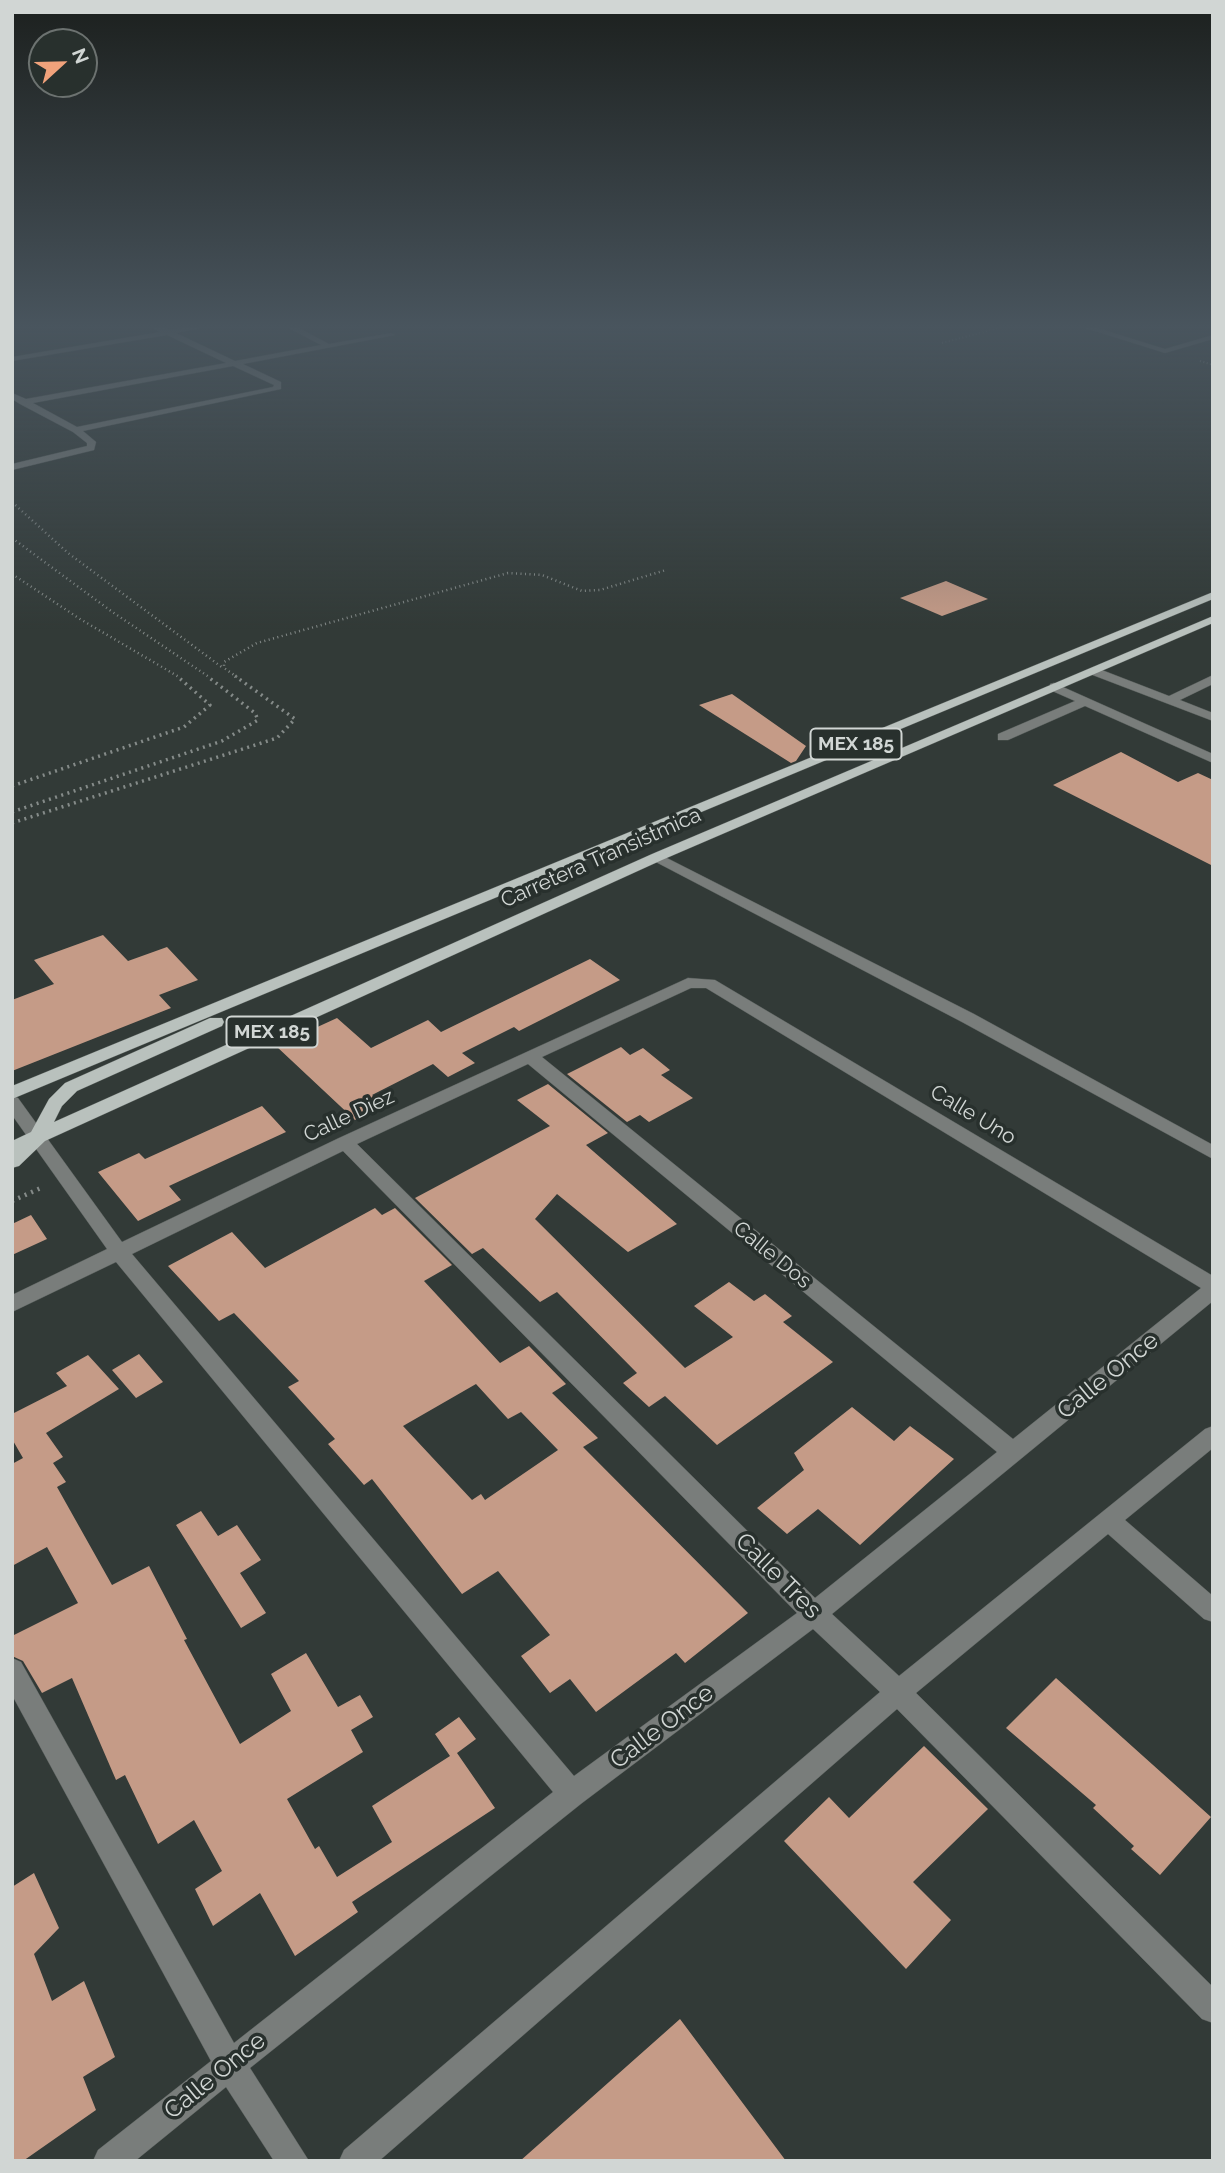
<!DOCTYPE html>
<style>
body{margin:0}
#map{position:relative;width:1225px;height:2173px;overflow:hidden;background:#323a37;font-family:Raleway,sans-serif}
canvas{display:block}
.frame{position:absolute;inset:0;border:14px solid #d1d6d4;pointer-events:none}
.north{position:absolute;left:28px;top:28px;width:70px;height:70px;box-sizing:border-box;background:#28302d;border:2px solid #6c7270;border-radius:50%;rotate:68deg;font-size:19px;font-weight:700;line-height:28px;text-align:center;color:#d1d6d4}
.north::after{content:'';display:block;margin:auto;width:24px;height:32px;background:#f1a27b;clip-path:polygon(50% 0,100% 100%,50% 72%,0 100%)}
</style>
<div id="map">
<canvas width="1225" height="2173"></canvas>
<div class="frame"></div>
<div class="north">N</div>
</div>
<script>
const ctx = document.querySelector('canvas').getContext('2d');
ctx.lineJoin = 'round';
function paint(path, color) { ctx.fillStyle = color; ctx.fill(path, 'evenodd'); }
const shape = rows => new Path2D(rows.map(r => 'M' + r).join(''));
function trace(path, color, width, dash) { ctx.strokeStyle = color; ctx.lineWidth = width; ctx.lineCap = dash ? 'butt' : 'round'; ctx.setLineDash(dash || []); ctx.stroke(path); }
function write(font, color, halo, rows, align = 'center') {
  ctx.font = font + ' Raleway,sans-serif'; ctx.lineWidth = 7; ctx.setLineDash([]); ctx.textBaseline = 'middle'; ctx.strokeStyle = halo; ctx.fillStyle = color; for (const [text, x, y, turn = 0] of rows) {
    ctx.save(); ctx.translate(x, y); ctx.rotate((+turn || 0) * Math.PI / 180); ctx.textAlign = isNaN(turn) ? turn : align; if (halo) ctx.strokeText(text, 0, 0); ctx.fillText(text, 0, 0); ctx.restore();
  }
}
const building = shape([
 [946,581,988,599,942,616,900,598],
 [732,694,806,746,796,761,791,763,699,705],
 [1121,752,1178,782,1198,773,1213,780,1213,866,1053,785],
 [103,935,128,961,167,947,198,980,159,995,171,1008,12,1071,12,1000,54,984,34,960],
 [590,959,620,980,519,1031,514,1027,462,1053,475,1063,448,1077,433,1064,372,1095,384,1105,355,1120,276,1046,337,1018,371,1048,428,1020,441,1032],
 [621,1047,630,1055,643,1048,670,1070,661,1075,693,1098,649,1122,640,1115,627,1122,567,1074],
 [548,1084,608,1133,586,1145,677,1224,628,1252,557,1194,535,1219,685,1368,733,1337,694,1306,729,1282,754,1301,765,1294,792,1316,783,1322,833,1362,717,1445,665,1396,649,1407,623,1383,637,1373,557,1292,540,1302,483,1248,472,1254,415,1198,550,1126,517,1100],
 [262,1106,286,1132,169,1186,181,1200,138,1221,98,1172,139,1153,145,1159],
 [375,1208,382,1215,395,1208,452,1265,424,1281,500,1363,529,1346,566,1384,552,1393,598,1438,583,1447,748,1613,685,1663,676,1653,596,1712,570,1679,550,1693,521,1656,550,1635,498,1571,462,1594,372,1479,364,1485,328,1444,335,1439,288,1387,299,1381,234,1313,219,1321,168,1266,232,1232,265,1268],
 [476,1384,508,1419,521,1412,558,1450,485,1500,481,1494,472,1500,403,1426],
 [31,1215,47,1239,12,1255,12,1224],
 [139,1354,163,1382,136,1398,112,1370],
 [88,1355,119,1389,46,1433,63,1457,53,1463,66,1482,57,1487,112,1585,149,1566,187,1639,184,1640,240,1744,291,1711,271,1674,306,1653,338,1707,360,1695,373,1717,351,1730,363,1752,287,1799,315,1849,319,1846,337,1877,392,1842,372,1806,450,1756,435,1734,459,1717,476,1739,457,1753,495,1808,352,1902,358,1912,295,1956,260,1893,213,1926,195,1889,222,1871,194,1820,158,1844,125,1775,116,1780,72,1678,42,1693,23,1661,12,1656,12,1636,78,1603,47,1547,12,1566,12,1464,23,1458,12,1439,12,1414,67,1386,56,1373],
 [852,1407,894,1441,910,1426,954,1459,860,1545,818,1509,787,1534,757,1508,804,1470,794,1453],
 [201,1511,218,1536,237,1525,261,1560,240,1573,266,1613,241,1628,176,1525],
 [1056,1678,1211,1817,1160,1875,1131,1849,1134,1846,1093,1808,1096,1805,1006,1728],
 [924,1746,988,1809,913,1882,951,1920,906,1969,784,1841,829,1797,849,1818],
 [34,1873,59,1928,34,1954,52,2001,84,1981,115,2057,83,2077,96,2110,23,2161,12,2161,12,1887],
 [680,2019,786,2161,520,2161]
]);
const pathFar3 = shape([
 [942,343,1007,326],
 [1200,361,1213,365]
]);
const pathFar2 = shape([
 [12,502,68,553,223,668],
 [12,538,111,611,209,677],
 [12,574,80,619,179,677],
 [237,677,224,668,224,662,257,643,508,573,542,575,582,591,600,590,666,570]
]);
const pathFar1 = shape([
 [12,786,184,727,210,705,177,676],
 [12,812,222,741,258,720,255,713,207,676],
 [12,823,277,738,295,719,235,676]
]);
const path = shape([
 [12,1201,43,1187]
]);
const minor = shape([
 [150,326,160,326,169,330,210,326,176,333,235,361,321,345,285,326,295,326,329,344,391,333,395,335,243,364,281,382,281,389,83,431,96,442,94,450,12,470,12,464,87,446,87,443,73,432,20,404,12,399,12,393,26,399,226,363,167,335,12,361,12,357,160,332,150,326],
 [233,366,274,385,273,387,77,427,33,403,233,366],
 [1079,326,1091,326,1165,349,1213,335,1213,339,1165,353,1079,326],
 [1094,667,1169,696,1213,675,1213,684,1180,700,1213,713,1213,721,1090,674,1088,671,1094,667],
 [1054,683,1213,754,1213,763,1085,706,1008,740,998,740,998,734,1075,701,1050,690,1050,684,1054,683],
 [657,853,974,1014,1213,1145,1213,1159,962,1022,652,860,650,857,657,853],
 [688,978,715,980,1213,1276,1213,1301,832,1614,899,1676,1205,1429,1213,1426,1213,1448,1125,1520,1213,1596,1213,1622,1204,1619,1108,1534,916,1693,1213,1987,1213,2023,1202,2019,897,1709,379,2161,339,2161,344,2150,880,1692,813,1629,582,1803,250,2068,309,2161,274,2161,226,2087,135,2161,93,2161,98,2150,211,2061,12,1695,12,1658,21,1662,234,2043,553,1792,116,1262,12,1312,12,1295,107,1249,12,1115,12,1096,18,1098,122,1242,339,1138,688,978],
 [691,988,706,988,1201,1288,1013,1439,542,1057,691,988],
 [528,1064,997,1452,815,1598,357,1144,528,1064],
 [343,1151,797,1613,574,1776,132,1254,343,1151]
]);
const major = shape([
 [1213,592,1213,599,12,1099,12,1086,1213,592],
 [1213,616,1213,623,662,860,45,1141,19,1166,12,1168,12,1141,31,1132,49,1099,65,1083,210,1018,222,1018,224,1022,222,1026,77,1091,62,1106,54,1122,652,854,1213,616]
]);
const shields = [
 [856,744,91],
 [272,1032,91]
];
const shieldNames = [
 ["MEX 185",856,744],
 ["MEX 185",272,1032]
];
const streetNames = [
 ["Carretera Transistmica",601,858,-24],
 ["Calle Uno",973,1115,31],
 ["Calle Diez",349,1116,-25],
 ["Calle Dos",772,1255,39]
];
const nearStreetnames = [
 ["Calle Once",1108,1376,-39],
 ["Calle Tres",778,1576,45],
 ["Calle Once",662,1727,-37],
 ["Calle Once",215,2076,-39]
];
paint(building, '#c59b87');
trace(minor, '#4f5653', 1);
trace(major, '#4f5653', 1);
trace(pathFar3, '#858b89', 2, [1, 2.5]);
trace(pathFar2, '#858b89', 2.5, [1, 3.5]);
trace(pathFar1, '#858b89', 3.5, [2, 4.5]);
trace(path, '#858b89', 4.5, [2, 5]);
paint(minor, '#797d7b');
paint(major, '#b9c1bd');
const sky = ctx.createLinearGradient(0, 0, 0, 630);
sky.addColorStop(0, '#1c201e');
sky.addColorStop(0.52, '#49555e');
sky.addColorStop(1, '#49555e00');
ctx.fillStyle = sky;
ctx.fillRect(0, 0, 1225, 630);
for (const [x, y, w] of shields) { const box = new Path2D(); box.roundRect(x - w / 2, y - 15.5, w, 31, 5); ctx.fillStyle = '#28302d'; ctx.fill(box); trace(box, '#d1d6d4', 2); }
write('bold 19px', '#d1d6d4', null, shieldNames);
write('21px', '#d1d6d4', '#28302d', streetNames);
write('24px', '#d1d6d4', '#28302d', nearStreetnames);
</script>
